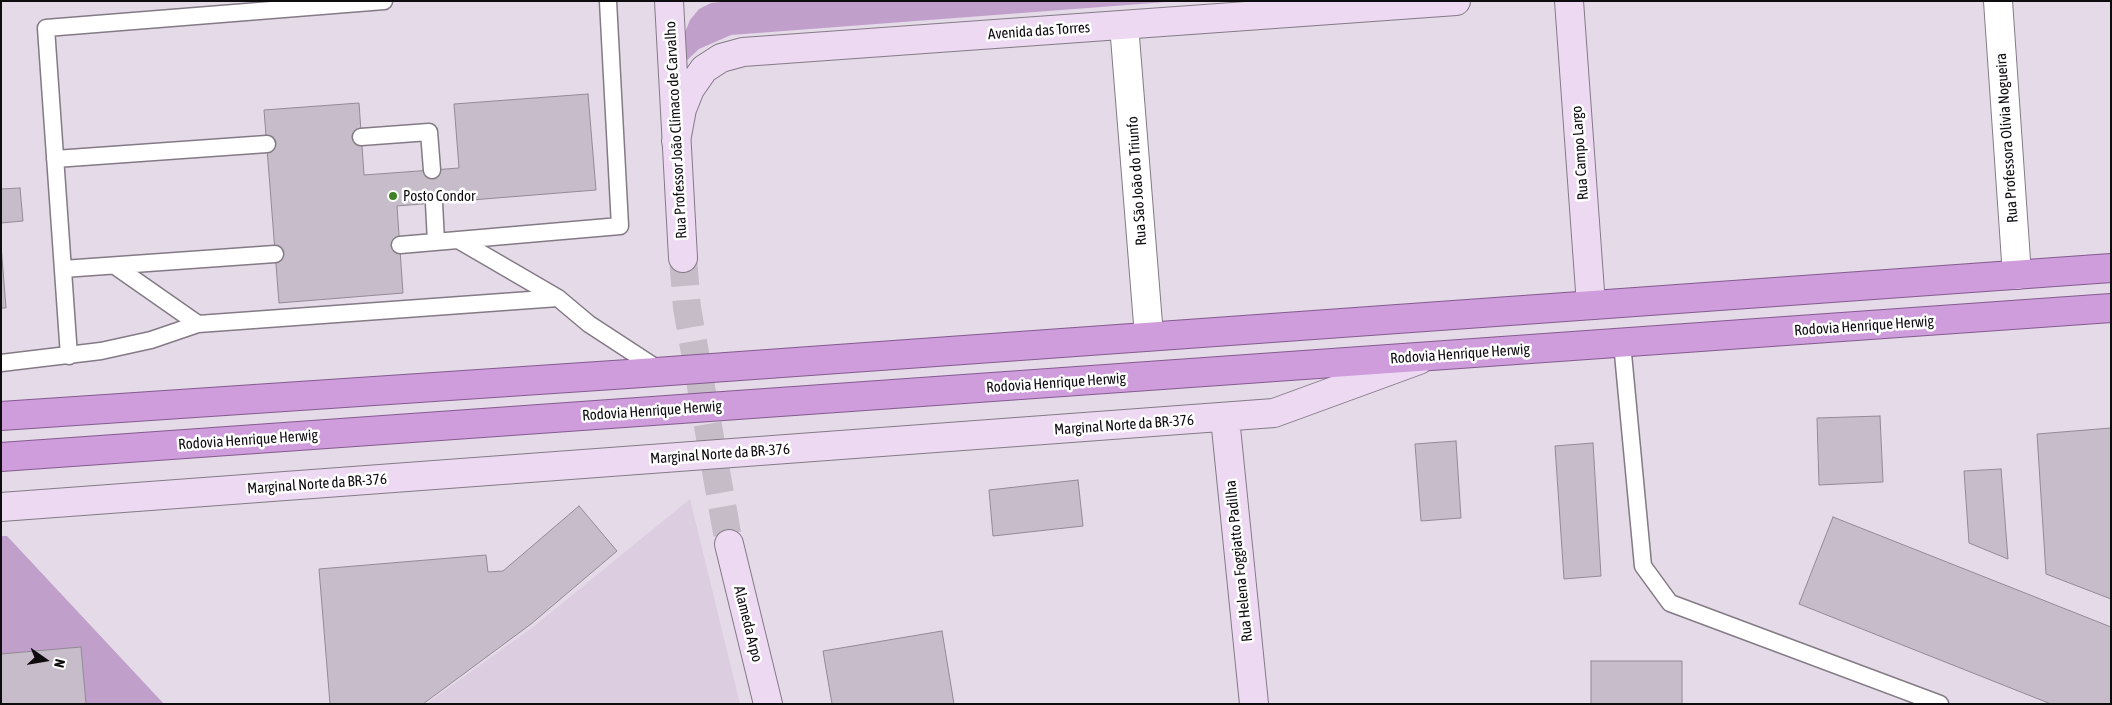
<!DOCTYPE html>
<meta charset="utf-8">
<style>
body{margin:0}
#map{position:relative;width:2112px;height:705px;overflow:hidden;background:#e5dbe8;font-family:"Asap Condensed",sans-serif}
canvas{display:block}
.frame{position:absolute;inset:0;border:2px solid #0f0c10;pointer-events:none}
.north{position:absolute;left:20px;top:635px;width:50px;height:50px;-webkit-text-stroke:4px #fff;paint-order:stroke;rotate:103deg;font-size:14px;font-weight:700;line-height:20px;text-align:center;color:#0f0c10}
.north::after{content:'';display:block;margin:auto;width:18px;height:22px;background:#0f0c10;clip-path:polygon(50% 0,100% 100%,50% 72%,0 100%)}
</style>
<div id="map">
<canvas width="2112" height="705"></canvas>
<div class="frame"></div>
<div class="north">N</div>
</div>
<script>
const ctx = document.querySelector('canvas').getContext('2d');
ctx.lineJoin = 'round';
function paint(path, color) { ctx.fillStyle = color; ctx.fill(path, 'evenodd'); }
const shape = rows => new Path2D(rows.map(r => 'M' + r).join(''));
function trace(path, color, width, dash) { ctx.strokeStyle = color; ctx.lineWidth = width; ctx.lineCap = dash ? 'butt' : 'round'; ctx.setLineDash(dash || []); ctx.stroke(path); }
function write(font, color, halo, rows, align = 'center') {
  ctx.font = font + ' "Asap Condensed",sans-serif'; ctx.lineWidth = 5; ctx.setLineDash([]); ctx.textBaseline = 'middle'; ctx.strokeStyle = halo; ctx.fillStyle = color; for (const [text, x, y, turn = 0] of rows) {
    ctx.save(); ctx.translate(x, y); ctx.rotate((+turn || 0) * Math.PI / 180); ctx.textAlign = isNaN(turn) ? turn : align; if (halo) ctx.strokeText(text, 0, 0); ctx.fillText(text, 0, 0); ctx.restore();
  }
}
const built = shape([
 [690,499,740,704,426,704,533,627]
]);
const green = shape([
 [730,1,1180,1,731,35,699,49,681,66,683,37,690,20,699,9,711,3],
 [1,536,7,536,164,704,1,704]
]);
const building = shape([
 [588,94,596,190,397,206,403,293,279,303,264,110,359,103,364,175,459,168,454,104,588,94],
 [20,188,23,221,1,223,1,189,20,188],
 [1,245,6,308,1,308,1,245],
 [1880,416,1883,482,1819,485,1817,418,1880,416],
 [2111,428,2111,599,2046,574,2037,434,2111,428],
 [1456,441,1461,518,1421,521,1415,444,1456,441],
 [1593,443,1601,576,1564,579,1555,446,1593,443],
 [2001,469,2008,559,1969,543,1964,471,2001,469],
 [1078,480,1083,526,993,536,989,490,1078,480],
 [579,506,617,551,531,624,423,704,330,704,319,569,486,555,488,572,503,571,579,506],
 [1833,517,2111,627,2111,704,2051,704,1799,604,1833,517],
 [942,631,954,704,832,704,823,651,942,631],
 [81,647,86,704,1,704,1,654,81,647],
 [1591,661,1682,661,1682,704,1591,704,1591,661]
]);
const secondaryTunnel = shape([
 [683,258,687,308,729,544]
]);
const service = shape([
 [361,137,429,132,432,170],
 [55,159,267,144],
 [434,203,436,242],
 [460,241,558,298,589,324,661,371],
 [400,245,620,226,608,1],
 [115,266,198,324],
 [63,269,275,254],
 [1622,343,1643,566,1670,603,1940,704],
 [69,356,46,28,384,1],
 [1,363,101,351,151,340,198,324,558,298]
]);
const minor = shape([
 [1124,25,1149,336]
]);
const tertiary = shape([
 [1998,1,2017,275]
]);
const secondary = shape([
 [669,1,683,258],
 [1569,1,1591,305],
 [676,141,682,109,690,89,704,69,721,58,743,52,1456,1],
 [1225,418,1254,704],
 [1,507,1274,413,1419,360],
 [729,544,768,704]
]);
const trunk = shape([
 [1,416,628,374,2111,268],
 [1,457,2111,308]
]);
const markers = [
 [393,196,5,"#3d8226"]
];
const streetNames = [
 ["Avenida das Torres",1039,31,-4],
 ["Rua Professor João Clímaco de Carvalho",676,130,-93],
 ["Rua Professora Olívia Nogueira",2007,138,-94],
 ["Rua Campo Largo",1580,153,-94],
 ["Rua São João do Triunfo",1137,181,-94],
 ["Rodovia Henrique Herwig",1864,326,-4],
 ["Rodovia Henrique Herwig",1460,354,-4],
 ["Rodovia Henrique Herwig",1056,383,-4],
 ["Rodovia Henrique Herwig",652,411,-4],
 ["Marginal Norte da BR-376",1124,425,-4],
 ["Rodovia Henrique Herwig",248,440,-4],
 ["Marginal Norte da BR-376",720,454,-4],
 ["Marginal Norte da BR-376",317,484,-4],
 ["Rua Helena Foggiatto Padilha",1239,561,-96],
 ["Alameda Arpo",748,624,76]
];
const poiNames = [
 ["Posto Condor",403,196]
];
paint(built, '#dccde0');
paint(green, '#c09fca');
paint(building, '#c7bdca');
trace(building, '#938a96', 1);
trace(secondaryTunnel, '#c5bcc8', 28, [28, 14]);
trace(service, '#847a86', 19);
trace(minor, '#847a86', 30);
trace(tertiary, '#847a86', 30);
trace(secondary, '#847a86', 30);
trace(trunk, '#845a8f', 30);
trace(service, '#fff', 16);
trace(minor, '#fff', 28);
trace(tertiary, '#fff', 28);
trace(secondary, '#eddaf2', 28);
trace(trunk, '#cf9cdc', 28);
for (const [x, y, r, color] of markers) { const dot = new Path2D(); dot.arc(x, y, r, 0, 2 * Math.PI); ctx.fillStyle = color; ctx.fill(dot); trace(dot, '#fff', 2); }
write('15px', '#0f0c10', '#fff', streetNames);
write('15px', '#0f0c10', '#fff', poiNames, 'left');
</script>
